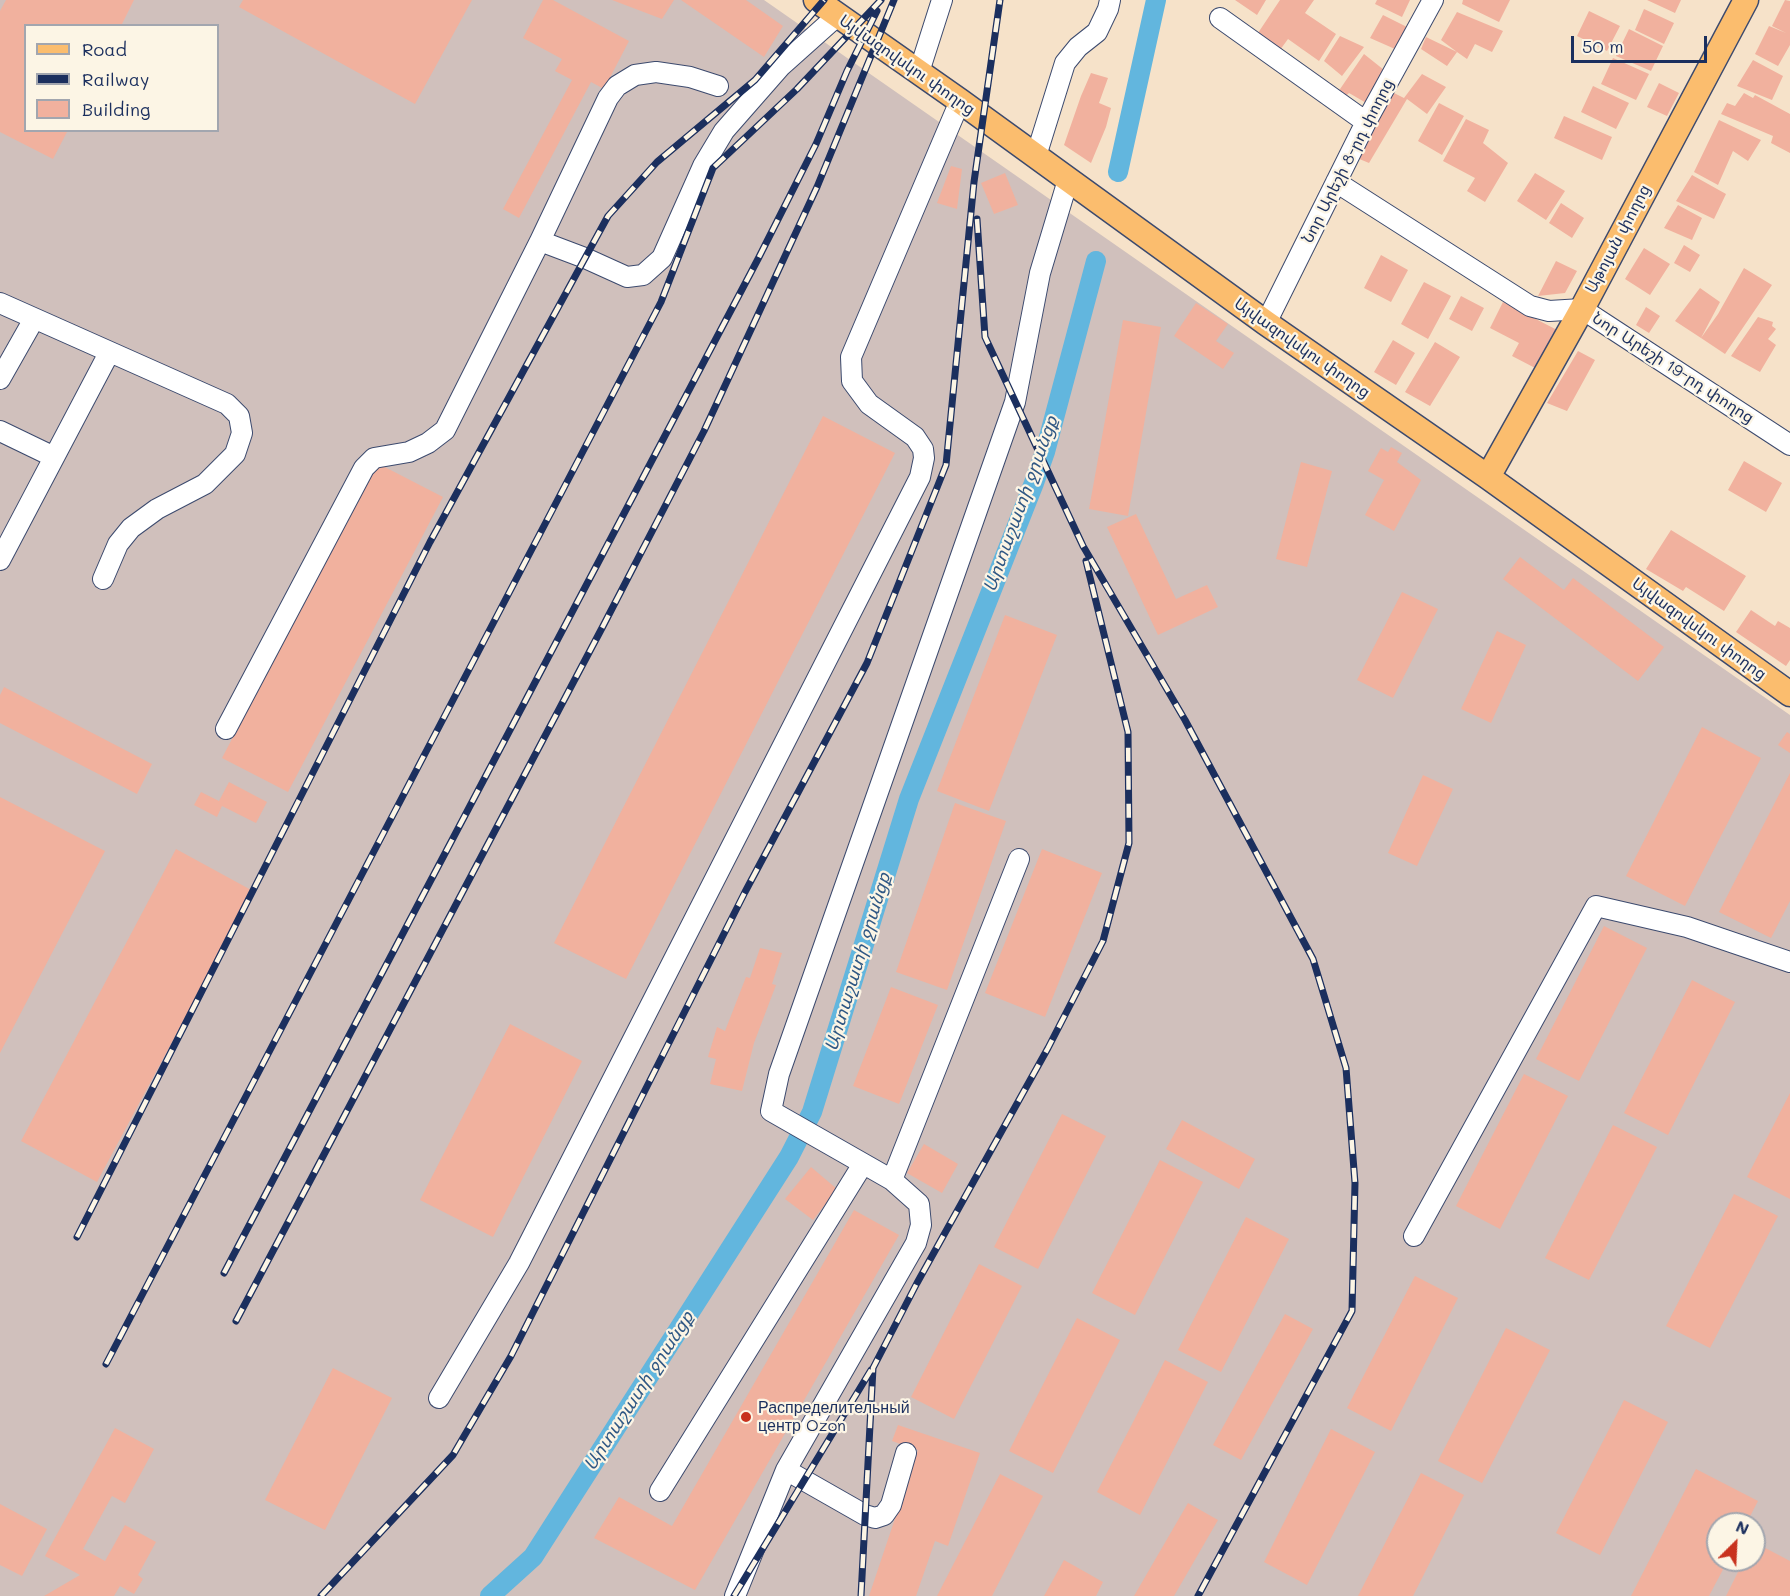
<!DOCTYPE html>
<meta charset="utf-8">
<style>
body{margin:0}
#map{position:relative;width:1790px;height:1596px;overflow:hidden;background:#f6e2c9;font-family:Mali,sans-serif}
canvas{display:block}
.legend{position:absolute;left:24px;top:24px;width:195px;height:108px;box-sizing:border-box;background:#fcf5e5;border:2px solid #a2a6af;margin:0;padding:8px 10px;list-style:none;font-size:18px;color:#1b2f5e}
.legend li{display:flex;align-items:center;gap:12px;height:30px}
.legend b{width:30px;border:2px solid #a2a6af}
.north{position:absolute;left:1706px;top:1512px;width:60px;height:60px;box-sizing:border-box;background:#fcf5e5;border:2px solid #a2a6af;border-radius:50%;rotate:24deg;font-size:16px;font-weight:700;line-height:24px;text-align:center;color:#1b2f5e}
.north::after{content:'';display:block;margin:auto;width:21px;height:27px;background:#c8321e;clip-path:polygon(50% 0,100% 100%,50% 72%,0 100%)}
.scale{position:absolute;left:1571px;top:36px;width:136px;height:27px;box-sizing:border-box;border:3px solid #1b2f5e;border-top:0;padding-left:8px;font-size:18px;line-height:21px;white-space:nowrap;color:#1b2f5e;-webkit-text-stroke:4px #fcf5e5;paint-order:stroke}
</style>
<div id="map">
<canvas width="1790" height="1596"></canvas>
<ul class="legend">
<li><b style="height:8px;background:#fbbd6e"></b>Road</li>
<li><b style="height:8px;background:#1b2f5e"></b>Railway</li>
<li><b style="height:16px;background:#f1b19e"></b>Building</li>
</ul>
<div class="north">N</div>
<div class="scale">50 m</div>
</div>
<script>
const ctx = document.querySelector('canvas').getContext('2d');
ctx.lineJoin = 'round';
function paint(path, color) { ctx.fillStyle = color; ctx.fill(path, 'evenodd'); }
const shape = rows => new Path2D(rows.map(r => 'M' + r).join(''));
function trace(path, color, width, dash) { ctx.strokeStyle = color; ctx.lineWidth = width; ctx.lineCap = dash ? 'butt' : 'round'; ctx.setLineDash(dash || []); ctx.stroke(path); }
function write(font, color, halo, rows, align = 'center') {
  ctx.font = font + ' Mali,"Noto Sans Armenian",sans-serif'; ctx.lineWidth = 4.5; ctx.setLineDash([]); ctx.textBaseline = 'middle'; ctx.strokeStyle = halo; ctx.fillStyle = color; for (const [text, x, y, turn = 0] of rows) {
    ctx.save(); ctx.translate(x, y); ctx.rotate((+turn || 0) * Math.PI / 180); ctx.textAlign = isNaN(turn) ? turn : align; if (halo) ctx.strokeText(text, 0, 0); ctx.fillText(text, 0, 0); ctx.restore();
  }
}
const industrial = shape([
 [0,0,764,0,1790,715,1790,1596,0,1596],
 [26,26,218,26,218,130,26,130],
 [1718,1524,1754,1524,1754,1560,1718,1560]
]);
const canal = shape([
 [1118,172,1156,0],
 [490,1596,533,1557,789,1157,812,1112,909,799,1034,483,1045,452,1096,261]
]);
const building = shape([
 [6,0,134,0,121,26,26,26,26,130,68,130,53,159,0,132,0,11],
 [243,0,472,0,415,104,239,7],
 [543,0,553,0,629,41,604,89,591,82,519,218,503,209,572,80,555,71,562,59,523,38],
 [612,0,674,0,662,19],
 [681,0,746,0,783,26,764,57],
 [1235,0,1266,0,1257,15],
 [1280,0,1314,0,1305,13,1336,34,1319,61,1288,39,1280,50,1256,36],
 [1377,0,1410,0,1402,17,1375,4],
 [1463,0,1510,0,1499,22,1462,4],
 [1647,0,1681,0,1675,13],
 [1785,0,1790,1,1790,45,1778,66,1755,54,1769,26,1786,33,1772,26],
 [1644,9,1674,23,1664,44,1635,30],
 [1589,11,1620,26,1607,51,1577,36],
 [1457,12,1503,31,1492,52,1475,44,1467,59,1457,52,1447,66,1421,49,1426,37,1457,52,1441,40],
 [1383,15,1409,28,1395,49,1370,38],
 [1629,29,1663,46,1651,71,1616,56],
 [1340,36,1364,47,1342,76,1324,61],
 [1364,54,1389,74,1368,104,1349,93,1345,97,1338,92],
 [1613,58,1649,74,1636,100,1601,84],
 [1753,60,1783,76,1772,100,1737,86],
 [1091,73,1108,78,1099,103,1111,108,1106,127,1091,163,1064,145,1081,96],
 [1422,74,1446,87,1427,114,1407,99,1369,163,1357,158,1392,92,1404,98],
 [1659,83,1679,93,1667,116,1647,107],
 [1593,86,1629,103,1616,129,1581,112],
 [1744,93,1753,98,1755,95,1790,114,1790,153,1771,143,1773,136,1721,114,1727,103,1735,106],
 [1439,103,1464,116,1442,155,1418,141],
 [1564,116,1612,137,1602,160,1554,138],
 [1466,119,1489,130,1483,143,1508,163,1485,202,1467,191,1475,178,1443,161],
 [1719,120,1761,140,1748,161,1733,151,1718,185,1694,172],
 [951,166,962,169,957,209,937,203],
 [1005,173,1018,205,994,214,981,183],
 [1535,173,1565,191,1546,220,1517,201],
 [1692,175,1726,194,1714,219,1676,201],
 [1561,203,1584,218,1572,238,1549,223],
 [1678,205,1702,218,1692,240,1664,228],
 [1684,245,1700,255,1690,272,1674,263],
 [1644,248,1670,264,1650,295,1625,279],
 [1381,255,1408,270,1391,302,1364,288],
 [1556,261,1577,271,1565,293,1538,296],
 [1744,268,1772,285,1725,354,1701,338,1675,321,1700,288,1720,302,1701,338,1718,314],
 [1424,282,1451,296,1428,339,1401,324],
 [1461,296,1484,308,1472,331,1449,319],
 [1503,302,1559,331,1539,370,1512,356,1519,343,1490,328],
 [1196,303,1228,324,1216,341,1234,353,1223,369,1174,336],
 [1646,307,1660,316,1649,333,1636,325],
 [1758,317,1773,322,1772,326,1776,329,1768,339,1776,345,1760,372,1731,356],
 [1123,320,1161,327,1128,516,1089,509],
 [1393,340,1415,353,1396,385,1374,372],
 [1435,342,1460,357,1430,406,1405,392],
 [1578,351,1595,360,1567,411,1547,403],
 [823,416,895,453,626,979,554,943],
 [1391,447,1402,453,1397,462,1421,480,1394,531,1365,515,1384,480,1368,471,1381,448,1388,452],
 [1744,461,1782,483,1766,512,1728,490],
 [1301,462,1332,471,1307,567,1276,559],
 [377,463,443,497,288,792,222,758],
 [1136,514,1176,599,1207,585,1218,607,1158,635,1107,527],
 [1671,530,1746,576,1724,611,1686,587,1683,591,1646,569],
 [1520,557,1564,590,1573,578,1664,647,1638,681,1503,579],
 [1402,592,1438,609,1393,698,1357,680],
 [1751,610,1775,626,1778,621,1790,628,1790,660,1786,666,1736,632],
 [1005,615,1057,635,989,811,937,791],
 [1497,631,1526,645,1491,723,1461,709],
 [4,687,152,764,137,794,0,723,0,695],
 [1702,727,1761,758,1685,906,1626,876],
 [1787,732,1790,734,1790,753,1778,745],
 [1790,773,1790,901,1771,938,1719,912],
 [1423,775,1453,789,1417,866,1388,853],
 [229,782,267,802,256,823,222,806,217,817,194,805,201,792,219,801],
 [0,797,105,851,0,1053],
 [955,803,1006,821,947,990,896,972],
 [176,849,253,891,97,1182,21,1141],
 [1042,849,1102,873,1045,1017,985,993],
 [1604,926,1647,948,1579,1081,1536,1059],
 [760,948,782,953,772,984,776,985,754,1043,742,1091,710,1084,716,1059,708,1057,717,1027,725,1031,746,977,750,978],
 [1692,980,1735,1002,1668,1135,1624,1113],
 [891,987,938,1005,899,1104,853,1086],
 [510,1024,582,1061,493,1237,420,1200],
 [1524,1074,1568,1096,1500,1229,1456,1206],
 [1790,1093,1790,1199,1747,1177],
 [1062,1114,1106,1136,1038,1269,994,1247],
 [1182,1120,1255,1159,1239,1189,1166,1149],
 [1613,1125,1657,1147,1589,1280,1545,1258],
 [924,1144,958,1164,942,1193,907,1173],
 [1160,1160,1203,1182,1135,1315,1092,1293],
 [811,1167,837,1189,813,1220,785,1199],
 [1734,1194,1778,1216,1710,1348,1666,1326],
 [854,1210,899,1235,695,1590,594,1538,619,1497,672,1526],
 [1246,1217,1289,1239,1221,1372,1178,1350],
 [979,1264,1022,1286,954,1419,911,1397],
 [1415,1276,1458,1298,1391,1431,1347,1408],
 [1285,1314,1313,1329,1241,1460,1213,1445],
 [1077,1318,1120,1340,1053,1473,1009,1451],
 [1506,1328,1550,1350,1482,1483,1438,1461],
 [1165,1360,1208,1382,1140,1515,1097,1492],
 [333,1368,392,1398,325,1530,265,1500],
 [1624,1400,1668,1422,1600,1555,1556,1533],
 [898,1425,980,1453,948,1546,935,1541,916,1596,869,1596,918,1450,892,1441],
 [115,1428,154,1449,125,1503,112,1496,83,1549,105,1561,125,1525,156,1542,138,1575,143,1579,134,1594,120,1586,114,1596,44,1596,80,1575,45,1556],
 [1331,1429,1375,1452,1307,1585,1264,1562],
 [1696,1469,1758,1501,1746,1524,1718,1524,1718,1560,1728,1560,1709,1596,1631,1596],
 [1421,1473,1464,1495,1413,1596,1358,1596],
 [1000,1474,1043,1496,992,1596,937,1596],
 [1188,1503,1218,1520,1174,1596,1134,1596],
 [0,1504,47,1529,22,1576,0,1565],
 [1754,1542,1790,1561,1790,1596,1726,1596,1744,1560,1754,1560],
 [1064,1560,1103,1582,1096,1596,1044,1596]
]);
const minor = shape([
 [1220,18,1366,122],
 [919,72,942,0],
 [1036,156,1065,63,1078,47,1097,32,1108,9,1110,0],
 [1336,182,1530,306,1549,311,1582,309,1790,445],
 [540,241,608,98,617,86,635,75,656,72,690,77,718,86],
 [0,303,227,404,239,416,242,433,235,454,205,484,157,509,131,528,118,544,103,579],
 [1266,323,1366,122,1433,0],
 [0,379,34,319],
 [0,431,54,457],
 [0,560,109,353],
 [226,729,364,468,374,458,409,452,428,443,445,430,540,241,585,258,627,277,643,275,662,258,703,166,724,131,781,66,837,16],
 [892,1180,1019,859],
 [1414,1236,1596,906,1687,927,1790,962],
 [439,1398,519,1263,920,477,924,458,923,449,915,437,869,404,852,381,851,357,960,101],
 [786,1470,865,1515,875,1518,884,1515,891,1505,906,1453],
 [660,1491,863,1164],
 [735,1596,786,1470,916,1243,921,1225,919,1204,892,1180,771,1111,779,1074,1015,402,1040,273,1068,180]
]);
const major = shape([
 [816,0,960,101,1266,323,1488,477,1790,694],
 [1488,477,1582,309,1746,0]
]);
const rail = shape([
 [977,219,985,337,1083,546,1185,720,1313,959,1346,1068,1355,1183,1352,1311,1198,1596],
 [77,1237,430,542,608,216,657,162,755,80,824,0],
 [224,1273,758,259,816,144,847,71,877,11],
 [236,1321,602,628,704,431,817,187,894,0],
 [106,1364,661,302,713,168,797,89,881,0],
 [321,1596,453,1455,511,1356,745,892,867,663,946,465,974,182,1000,0],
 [734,1596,871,1370],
 [861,1596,873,1368,917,1283,1048,1048,1103,941,1129,843,1128,732,1086,561]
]);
const markers = [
 [746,1417,6,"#c8321e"]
];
const streetNames = [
 ["Այվազովսկու փողոց",907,65,35],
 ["Նոր Արեշի 8-րդ փողոց",1348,161,-63],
 ["Աթոյան փողոց",1618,239,-62],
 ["Այվազովսկու փողոց",1302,348,35],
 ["Նոր Արեշի 19-րդ փողոց",1673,368,33],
 ["Այվազովսկու փողոց",1699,629,36]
];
const poiNames = [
 ["Распределительный",758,1408],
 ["центр Ozon",758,1426]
];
const waterNames = [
 ["Արտաշատի ջրանցք",1021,504,-70],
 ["Արտաշատի ջրանցք",858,962,-73],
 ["Արտաշատի ջրանցք",639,1391,-57]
];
paint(industrial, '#d0c0bc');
trace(canal, '#62b6de', 20);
paint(building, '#f1b19e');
trace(minor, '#3c4a6e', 22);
trace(major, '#3c4a6e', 27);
trace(minor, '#fff', 20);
trace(major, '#fbbd6e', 24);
trace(rail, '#1b2f5e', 7);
trace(rail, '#fcf5e5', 4.5, [14]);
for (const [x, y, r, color] of markers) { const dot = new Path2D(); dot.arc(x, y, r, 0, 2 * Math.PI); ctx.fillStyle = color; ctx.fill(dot); trace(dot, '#fcf5e5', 2); }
write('16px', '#1b2f5e', '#fcf5e5', streetNames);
write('16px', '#1b2f5e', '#fcf5e5', poiNames, 'left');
write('italic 18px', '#305884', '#fcf5e5', waterNames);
</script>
